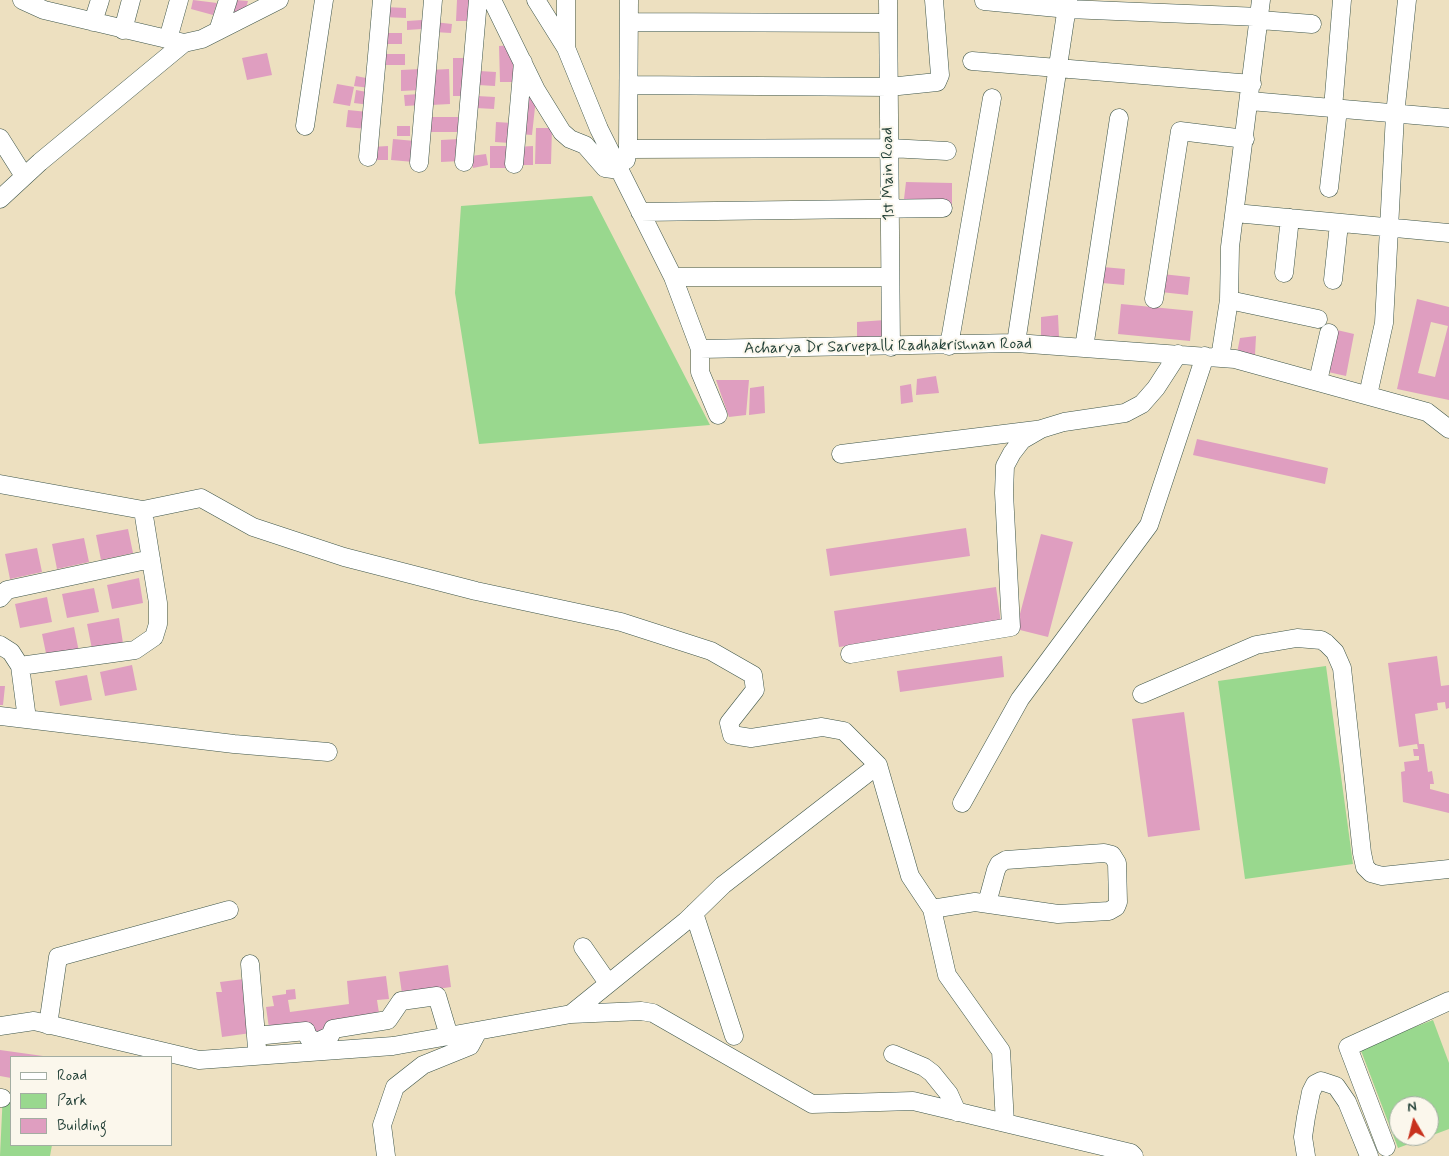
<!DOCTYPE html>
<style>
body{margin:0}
#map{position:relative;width:1449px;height:1156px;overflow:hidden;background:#ede0c0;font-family:Mynerve,sans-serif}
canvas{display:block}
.legend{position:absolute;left:10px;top:1056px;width:162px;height:90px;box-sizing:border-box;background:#fbf7ec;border:1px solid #a3ada2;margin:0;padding:6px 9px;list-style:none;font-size:15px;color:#1f3d34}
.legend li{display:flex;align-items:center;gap:10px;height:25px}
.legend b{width:25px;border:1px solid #a3ada2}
.north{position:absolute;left:1389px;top:1096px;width:50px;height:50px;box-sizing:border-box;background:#fbf7ec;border:1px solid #a3ada2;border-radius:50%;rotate:352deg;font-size:14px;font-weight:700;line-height:20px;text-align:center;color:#1f3d34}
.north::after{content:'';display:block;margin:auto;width:18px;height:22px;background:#c8321e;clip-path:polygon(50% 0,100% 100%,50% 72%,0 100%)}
</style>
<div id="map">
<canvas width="1449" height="1156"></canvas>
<ul class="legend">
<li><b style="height:6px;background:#fff"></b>Road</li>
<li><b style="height:14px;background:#99d88e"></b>Park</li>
<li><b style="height:14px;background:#df9ec0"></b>Building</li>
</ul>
<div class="north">N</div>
</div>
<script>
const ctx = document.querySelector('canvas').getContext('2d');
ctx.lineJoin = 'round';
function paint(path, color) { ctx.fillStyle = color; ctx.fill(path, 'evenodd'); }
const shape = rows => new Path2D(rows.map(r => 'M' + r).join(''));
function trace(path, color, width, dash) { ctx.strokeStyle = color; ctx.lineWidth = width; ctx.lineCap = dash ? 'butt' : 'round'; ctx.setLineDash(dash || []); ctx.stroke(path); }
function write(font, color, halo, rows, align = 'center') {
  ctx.font = font + ' Mynerve,sans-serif'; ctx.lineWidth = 4; ctx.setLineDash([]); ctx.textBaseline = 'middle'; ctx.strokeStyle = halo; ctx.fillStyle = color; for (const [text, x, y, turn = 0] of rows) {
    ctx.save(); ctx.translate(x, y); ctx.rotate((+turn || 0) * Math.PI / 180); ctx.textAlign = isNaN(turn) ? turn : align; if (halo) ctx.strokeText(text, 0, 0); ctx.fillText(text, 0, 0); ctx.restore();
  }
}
const green = shape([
 [592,196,710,425,479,444,455,293,461,206],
 [1326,666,1353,864,1245,879,1218,681],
 [1433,1020,1449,1063,1449,1129,1398,1148,1360,1048],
 [1399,1106,1429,1106,1429,1136,1399,1136],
 [3,1092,11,1094,11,1145,52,1145,50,1156,0,1156]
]);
const building = shape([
 [193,0,217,3,213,15,191,9],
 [235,0,248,1,244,15,232,11],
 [457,0,470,0,469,21,456,21],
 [385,7,406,8,406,18,384,17],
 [422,20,422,29,407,30,407,21],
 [434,22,452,24,451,33,434,32],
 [385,33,402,33,402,44,385,44],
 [513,45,513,82,500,82,499,46],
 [267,53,272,75,247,80,242,58],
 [385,54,405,54,405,65,385,65],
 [453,58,466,58,466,96,453,96],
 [421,69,421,90,401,91,401,70],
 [449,69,450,104,431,105,430,70],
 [479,71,496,72,495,86,478,85],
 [356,76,371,79,370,88,354,86],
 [337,84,354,87,350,106,333,103],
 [356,90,372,93,370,105,354,103],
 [420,94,421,105,405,106,404,95],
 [477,96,495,97,494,109,476,108],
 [523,97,536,98,532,135,519,134],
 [348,110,368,112,367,129,346,127],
 [429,117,458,117,458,132,429,132],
 [496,122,512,123,510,143,495,142],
 [397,126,410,126,410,136,397,136],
 [536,128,552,128,551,164,535,164],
 [393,139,415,141,414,162,391,160],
 [460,139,460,161,441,162,441,140],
 [388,146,388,160,372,160,371,147],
 [490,146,511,146,511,168,490,168],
 [533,146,533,165,518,165,517,147],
 [486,154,488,165,473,168,471,156],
 [906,182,952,183,952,205,912,204,912,199,904,199],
 [1103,267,1125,269,1124,285,1102,283],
 [1162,274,1190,277,1188,295,1161,292],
 [1417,299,1449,307,1449,400,1397,389],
 [1431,322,1448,326,1435,377,1418,373],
 [1121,304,1193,311,1190,341,1118,334],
 [1058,315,1059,337,1041,339,1041,317],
 [885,320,886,338,857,338,857,322],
 [1337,330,1354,334,1346,376,1328,372],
 [1256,336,1255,355,1237,353,1240,338],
 [936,376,939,393,916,395,917,379],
 [716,380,749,380,746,415,729,417],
 [911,384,913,402,901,404,900,386],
 [764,386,765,413,749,415,750,388],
 [1197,439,1328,468,1325,484,1193,455],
 [966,528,970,556,830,576,826,549],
 [128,529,133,553,101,560,96,535],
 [1041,534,1073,542,1048,637,1016,629],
 [84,538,89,562,57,569,52,544],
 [37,548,42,572,10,579,5,554],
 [139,578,143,603,112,609,107,585],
 [996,587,1001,623,839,647,834,611],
 [94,588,99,612,67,618,62,594],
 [47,597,52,622,20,628,15,604],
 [119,618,123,643,92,649,87,624],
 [74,627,79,652,47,658,42,634],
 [1002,656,1004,677,900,692,897,671],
 [1437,656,1441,686,1449,685,1449,708,1446,709,1445,702,1437,703,1438,710,1415,714,1419,744,1424,744,1428,772,1432,771,1434,784,1430,784,1430,789,1449,794,1449,813,1403,802,1401,772,1405,771,1404,762,1419,760,1419,756,1414,756,1413,749,1418,749,1417,744,1399,747,1388,663],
 [132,665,137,690,105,696,100,672],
 [87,675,92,700,60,706,55,681],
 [0,686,5,686,3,705,0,705],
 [1184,712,1200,830,1148,837,1132,719],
 [448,965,451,987,402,994,399,972],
 [386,976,389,999,377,1000,379,1013,350,1017,351,1023,327,1033,269,1028,266,1007,274,1006,272,996,286,994,286,990,295,989,296,999,288,1000,290,1012,349,1004,347,981],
 [244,979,251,1033,222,1037,216,992,222,992,220,982],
 [0,1050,43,1056,43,1057,11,1057,11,1078,0,1076]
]);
const minor = shape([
 [22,0,44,10,184,43,202,39,279,0],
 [492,0,536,90,562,132,570,139,585,145,605,168,620,170],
 [536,0,566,48,599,129,673,277,700,349,700,372,718,415],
 [566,0,566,47],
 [888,0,891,347],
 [984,1,1068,9,1260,17],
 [1260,20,1312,24],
 [93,22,100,0],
 [629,22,888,23],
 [123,30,131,0],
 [218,31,228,0],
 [168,39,179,0],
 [972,61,1252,84],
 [629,85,889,87,937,82,940,75,934,0],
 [1250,101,1449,118],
 [1333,108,1342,0],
 [305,126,324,0],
 [0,138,24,176],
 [628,149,889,148,947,151],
 [368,157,382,0],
 [626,160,628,149,629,0],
 [464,162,478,0],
 [419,163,433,0],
 [514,164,523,62],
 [1329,188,1338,109],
 [0,199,40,162,184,43],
 [640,212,943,208],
 [1235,213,1449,233],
 [1284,273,1290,218],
 [673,277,890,277],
 [1333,280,1339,224],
 [1154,299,1180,131,1245,139],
 [1229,300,1318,319],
 [1016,343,1068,0],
 [949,346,992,98],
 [1084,348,1119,118],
 [700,349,1016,343,1235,359,1427,412,1449,429],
 [1220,358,1229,300,1230,247,1261,0],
 [1318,381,1329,333],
 [1368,395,1384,323,1395,115,1407,0],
 [841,454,1036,430],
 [0,484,143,510,201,498,253,527,344,557,476,591,621,622,711,651,753,675,755,690,729,723,732,735,751,738,822,727,844,731,878,765,910,876,932,909,947,975,1001,1051,1005,1123],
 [0,598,7,590,151,559],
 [0,645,11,652,20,666,27,719],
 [850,654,1011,627,1004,493,1005,466,1012,453,1022,440,1041,429,1064,422,1125,413,1142,404,1156,388,1178,354],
 [20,666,135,650,154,637,158,624,158,603,143,510],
 [1142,694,1256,645,1297,638,1321,640,1326,643,1335,652,1342,668,1362,853,1365,867,1371,873,1382,876,1449,869],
 [0,716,234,744,328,752],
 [962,803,1020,699,1149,525,1205,356],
 [932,909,975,902,1058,914,1109,911,1116,907,1118,902,1117,863,1112,855,1104,853,1006,860,999,864,996,870,987,903],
 [694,913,734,1036],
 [583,947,608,983],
 [250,964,257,1048],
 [571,1014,686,921,723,885,878,765],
 [48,1025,58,957,229,910],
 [0,1026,34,1021,199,1060,393,1046,571,1014,641,1011,653,1013,812,1104,913,1101,1131,1153,1134,1156],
 [256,1036,306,1031,308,1037,317,1042,330,1036,333,1029,388,1020,401,1001,437,996,449,1036],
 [893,1054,924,1067,932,1073,949,1094,957,1112],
 [0,1098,2,1098],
 [1386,1147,1348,1047,1449,1001],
 [386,1156,382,1125,395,1087,423,1065,470,1046,478,1031],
 [1306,1156,1303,1137,1306,1117,1311,1092,1315,1084,1321,1081,1336,1086,1347,1102,1369,1156]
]);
const streetNames = [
 ["1st Main Road",889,174,-91],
 ["Acharya Dr Sarvepalli Radhakrishnan Road",888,347,-1]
];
paint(green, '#99d88e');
paint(building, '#df9ec0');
trace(minor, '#3e5549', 19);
trace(minor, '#fff', 18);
write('16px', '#1f3d34', '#fbf7ec', streetNames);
</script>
